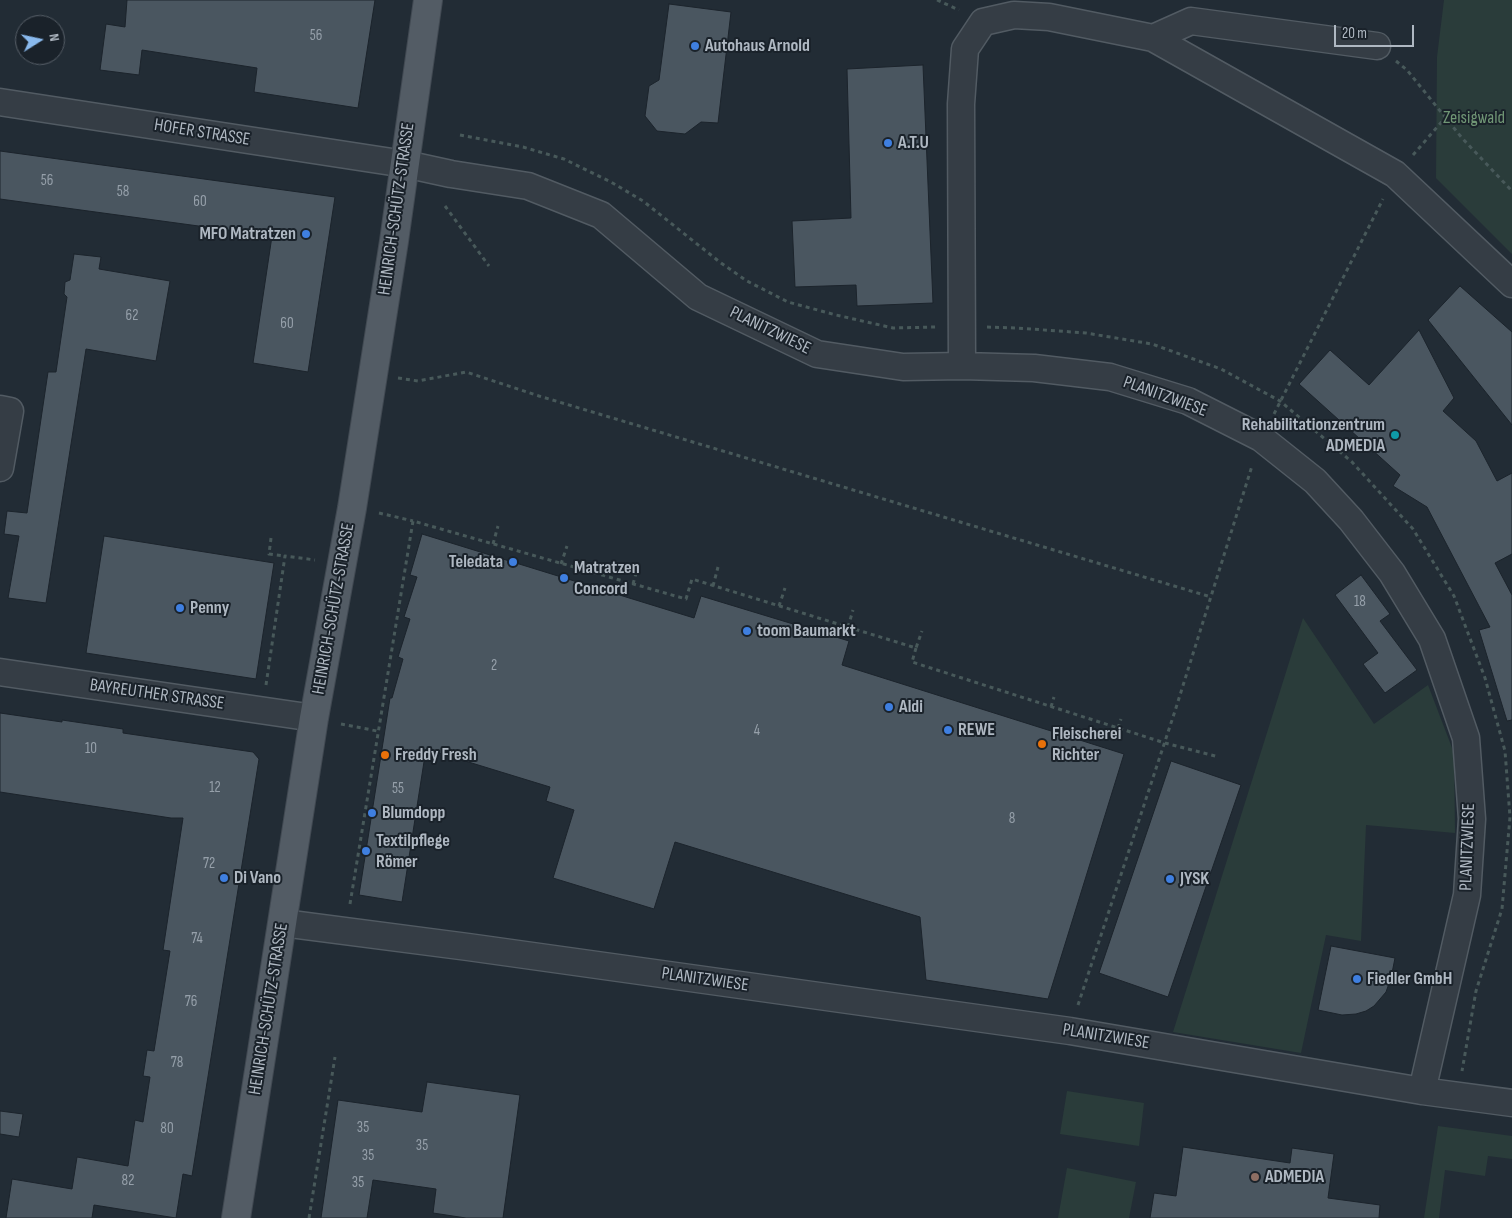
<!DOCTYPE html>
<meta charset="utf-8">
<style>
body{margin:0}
#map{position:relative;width:1512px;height:1218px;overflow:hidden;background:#222c35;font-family:"Sofia Sans Condensed",sans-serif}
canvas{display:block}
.north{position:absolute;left:15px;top:15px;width:50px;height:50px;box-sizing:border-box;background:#1a222a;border:1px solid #565e67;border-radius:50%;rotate:80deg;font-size:14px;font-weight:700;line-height:20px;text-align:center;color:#afb8c2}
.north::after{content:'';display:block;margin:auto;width:18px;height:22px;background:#89b9ed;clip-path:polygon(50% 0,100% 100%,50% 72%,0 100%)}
.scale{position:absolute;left:1334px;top:25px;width:80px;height:22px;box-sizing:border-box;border:2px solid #afb8c2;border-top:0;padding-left:6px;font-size:15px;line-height:18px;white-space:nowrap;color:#afb8c2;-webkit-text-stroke:4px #1a222a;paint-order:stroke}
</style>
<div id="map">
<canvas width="1512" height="1218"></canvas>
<div class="north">N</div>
<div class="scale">20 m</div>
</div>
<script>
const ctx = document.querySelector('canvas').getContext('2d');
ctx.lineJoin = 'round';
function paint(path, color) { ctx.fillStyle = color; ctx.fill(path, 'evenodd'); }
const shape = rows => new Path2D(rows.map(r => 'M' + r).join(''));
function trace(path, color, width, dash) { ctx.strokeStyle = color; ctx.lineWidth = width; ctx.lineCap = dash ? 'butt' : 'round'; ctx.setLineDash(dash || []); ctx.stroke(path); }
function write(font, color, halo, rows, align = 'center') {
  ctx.font = font + ' "Sofia Sans Condensed",sans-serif'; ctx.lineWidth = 4; ctx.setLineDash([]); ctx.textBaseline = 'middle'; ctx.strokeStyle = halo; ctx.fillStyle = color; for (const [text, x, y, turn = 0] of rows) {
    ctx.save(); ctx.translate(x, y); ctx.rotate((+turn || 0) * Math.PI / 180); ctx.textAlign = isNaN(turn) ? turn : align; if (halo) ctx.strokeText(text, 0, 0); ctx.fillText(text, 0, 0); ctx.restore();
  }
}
const green = shape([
 [1444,0,1512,0,1512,254,1436,178,1437,57],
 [1303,618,1374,724,1428,685,1454,753,1455,833,1366,825,1361,941,1326,935,1301,1053,1173,1032],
 [1067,1091,1144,1103,1139,1146,1060,1134],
 [1438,1126,1512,1136,1512,1159,1488,1156,1485,1176,1445,1170,1439,1218,1424,1218],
 [1067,1168,1136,1182,1129,1218,1058,1218]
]);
const building = shape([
 [127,0,375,0,358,108,254,92,257,68,142,50,139,75,100,70,106,24,125,27,127,0],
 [669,4,731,12,718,123,701,122,685,134,657,131,645,116,649,86,659,80,669,4],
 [923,65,933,303,857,306,856,285,795,287,792,221,851,218,847,69,923,65],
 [0,151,335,197,308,372,253,363,272,236,0,199,0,151],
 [74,254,101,257,99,269,170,281,156,361,86,349,46,603,8,598,19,536,4,534,7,511,27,513,48,372,56,372,67,297,64,294,65,282,70,280,74,254],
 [1460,286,1512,332,1512,425,1428,320,1460,286],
 [1419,330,1454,398,1443,411,1476,441,1497,481,1512,473,1512,554,1495,563,1512,595,1512,720,1507,721,1479,630,1490,627,1427,507,1393,486,1400,475,1299,384,1330,350,1369,385,1419,330],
 [422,534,694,618,701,596,849,641,842,665,1124,754,1048,999,926,980,920,917,675,842,654,909,553,878,574,810,546,801,550,787,426,749,402,902,359,895,390,698,392,698,403,659,398,657,410,619,404,617,417,577,410,575,422,534],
 [104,536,274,563,256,679,86,653,104,536],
 [1361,575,1390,614,1380,621,1417,670,1385,693,1363,664,1378,653,1335,595,1361,575],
 [0,713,62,722,62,720,123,729,123,733,253,752,259,759,192,1176,183,1174,176,1218,94,1205,92,1218,6,1218,12,1179,72,1189,77,1157,128,1166,135,1120,143,1122,150,1077,143,1076,147,1050,154,1051,170,951,163,950,183,818,171,818,0,792,0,713],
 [1171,761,1241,785,1168,997,1099,973,1171,761],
 [1331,946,1395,958,1391,978,1386,992,1374,1006,1366,1011,1356,1014,1342,1015,1318,1010,1331,946],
 [427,1082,520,1095,503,1218,466,1218,433,1213,436,1189,373,1180,367,1218,321,1218,338,1100,422,1112,427,1082],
 [0,1111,23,1114,19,1137,0,1134,0,1111],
 [1183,1147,1290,1163,1292,1148,1334,1154,1328,1198,1380,1205,1379,1218,1150,1218,1154,1193,1176,1196,1183,1147]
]);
const path = shape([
 [937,0,959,10],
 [1396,61,1407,70,1462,138,1512,191],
 [460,135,523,147,564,159,611,182,643,201,721,263,747,281,788,302,836,315,893,328,936,327],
 [1413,155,1445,118],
 [445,206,489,266],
 [987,327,1017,328,1086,333,1152,344,1221,369,1280,401,1352,462,1413,529,1454,596,1485,678,1505,751,1510,817,1502,909,1476,991,1462,1071],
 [398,378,418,381,466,372,539,396,1211,597],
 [1274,414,1383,199],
 [379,513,413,521],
 [271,538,269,554,285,556],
 [493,544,498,526],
 [561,564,567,546],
 [633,584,637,570],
 [713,586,718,567],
 [779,606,785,588],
 [848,627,853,610],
 [916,648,912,662,1165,743,1219,757],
 [266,685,285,556,315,560],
 [1051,707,1054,697],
 [341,724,377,731],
 [1118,728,1121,719],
 [350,904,413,521,686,599,692,579,916,648,922,631],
 [1078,1005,1175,711,1252,466],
 [309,1218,335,1057]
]);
const minor = shape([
 [1153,38,1191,21,1377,46],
 [0,102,405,164,451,174,528,186,601,215,698,297,817,354,903,367,962,366,1034,368,1110,377,1188,401,1261,438,1315,481,1351,520,1392,573,1432,639,1466,738,1472,819,1467,895,1422,1091,1070,1031,468,947,283,923],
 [962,366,961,104,965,49,983,22,1014,15,1049,17,1153,38,1395,174,1512,284],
 [0,409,10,411,0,468],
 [0,672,314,718],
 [1422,1091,1512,1103]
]);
const major = shape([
 [236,1218,314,718,352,508,394,241,428,0]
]);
const markers = [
 [695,46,5,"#3f7fe0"],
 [888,143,5,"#3f7fe0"],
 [306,234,5,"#3f7fe0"],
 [1395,435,5,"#0f9aa8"],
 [513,562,5,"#3f7fe0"],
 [564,578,5,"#3f7fe0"],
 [180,608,5,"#3f7fe0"],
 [747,631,5,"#3f7fe0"],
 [889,707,5,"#3f7fe0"],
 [948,730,5,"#3f7fe0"],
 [1042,744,5,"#e8710a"],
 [385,755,5,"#e8710a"],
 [372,813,5,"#3f7fe0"],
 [366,851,5,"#3f7fe0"],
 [224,878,5,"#3f7fe0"],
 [1170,879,5,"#3f7fe0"],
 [1357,979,5,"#3f7fe0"],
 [1255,1177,5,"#8d6e63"]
];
const numberNames = [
 ["56",316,36],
 ["56",47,181],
 ["58",123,192],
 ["60",200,202],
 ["62",132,316],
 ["60",287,324],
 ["18",1360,602],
 ["2",494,666],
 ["4",757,731],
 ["10",91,749],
 ["12",215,788],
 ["55",398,789],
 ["8",1012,819],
 ["72",209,864],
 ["74",197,939],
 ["76",191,1002],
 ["78",177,1063],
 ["35",363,1128],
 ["80",167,1129],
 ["35",422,1146],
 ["35",368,1156],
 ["82",128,1181],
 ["35",358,1183]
];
const poiNames = [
 ["Autohaus Arnold",705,46],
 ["A.T.U",898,143],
 ["MFO Matratzen",296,234,"right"],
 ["Rehabilitationzentrum",1385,425,"right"],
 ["ADMEDIA",1385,446,"right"],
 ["Teledata",503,562,"right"],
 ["Matratzen",574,568],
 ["Concord",574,589],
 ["Penny",190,608],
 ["toom Baumarkt",757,631],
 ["Aldi",899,707],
 ["REWE",958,730],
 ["Fleischerei",1052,734],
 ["Richter",1052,755],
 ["Freddy Fresh",395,755],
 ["Blumdopp",382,813],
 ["Textilpflege",376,841],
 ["Römer",376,862],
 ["Di Vano",234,878],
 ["JYSK",1180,879],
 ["Fiedler GmbH",1367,979],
 ["ADMEDIA",1265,1177]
];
const parkNames = [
 ["Zeisigwald",1474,118]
];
const streetNames = [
 ["HOFER STRASSE",202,133,9],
 ["HEINRICH-SCHÜTZ-STRASSE",397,209,-82],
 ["PLANITZWIESE",770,331,26],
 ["PLANITZWIESE",1165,397,20],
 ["HEINRICH-SCHÜTZ-STRASSE",334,609,-80],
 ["BAYREUTHER STRASSE",157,695,8],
 ["PLANITZWIESE",1468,847,-88],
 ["PLANITZWIESE",705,980,8],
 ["HEINRICH-SCHÜTZ-STRASSE",269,1009,-81],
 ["PLANITZWIESE",1106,1037,9]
];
paint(green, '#2a3c3a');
paint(building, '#4a5660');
trace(building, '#1c242c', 1);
trace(minor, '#525b63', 29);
trace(major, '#414952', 30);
trace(path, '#48595a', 3, [4, 4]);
trace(minor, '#353d45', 26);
trace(major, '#535c65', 28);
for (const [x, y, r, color] of markers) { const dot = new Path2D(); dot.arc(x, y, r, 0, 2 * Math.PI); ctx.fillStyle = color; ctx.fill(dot); trace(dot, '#1a222a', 2); }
write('15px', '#96a0aa', null, numberNames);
write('bold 18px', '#afb8c2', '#1a222a', poiNames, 'left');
write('18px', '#709675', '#1a222a', parkNames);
write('18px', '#afb8c2', '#1a222a', streetNames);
</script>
